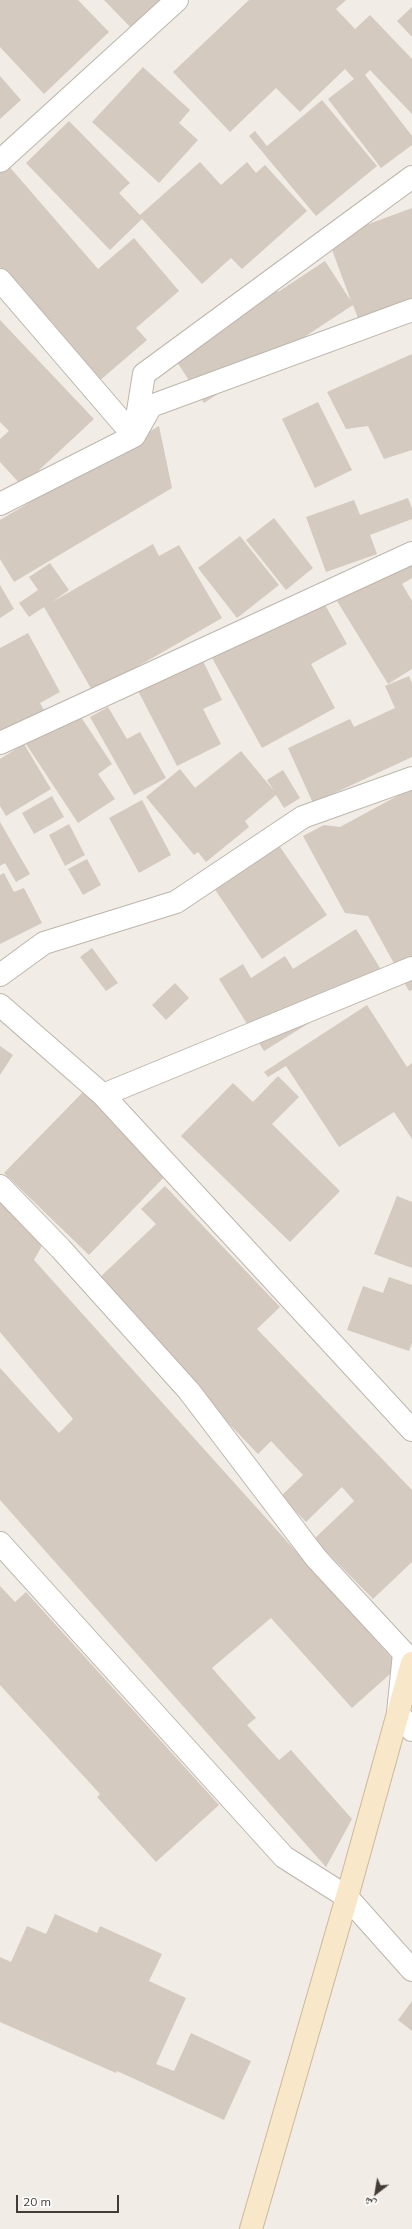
<!DOCTYPE html>
<meta charset="utf-8">
<style>
body{margin:0}
#map{position:relative;width:412px;height:2229px;overflow:hidden;background:#f1ece6;font-family:Mulish,"Noto Naskh Arabic",sans-serif}
canvas{display:block}
.north{position:absolute;left:356px;top:2173px;width:40px;height:40px;-webkit-text-stroke:3px #fff;paint-order:stroke;rotate:211deg;font-size:11px;font-weight:700;line-height:16px;text-align:center;color:#433c36}
.north::after{content:'';display:block;margin:auto;width:14px;height:18px;background:#433c36;clip-path:polygon(50% 0,100% 100%,50% 72%,0 100%)}
.scale{position:absolute;left:16px;top:2195px;width:103px;height:18px;box-sizing:border-box;border:2px solid #433c36;border-top:0;padding-left:5px;font-size:12px;line-height:14px;white-space:nowrap;color:#433c36;-webkit-text-stroke:3px #fff;paint-order:stroke}
</style>
<div id="map">
<canvas width="412" height="2229"></canvas>
<div class="north">ش</div>
<div class="scale">20 m</div>
</div>
<script>
const ctx = document.querySelector('canvas').getContext('2d');
ctx.lineJoin = 'round';
function paint(path, color) { ctx.fillStyle = color; ctx.fill(path, 'evenodd'); }
const shape = rows => new Path2D(rows.map(r => 'M' + r).join(''));
function trace(path, color, width, dash) { ctx.strokeStyle = color; ctx.lineWidth = width; ctx.lineCap = dash ? 'butt' : 'round'; ctx.setLineDash(dash || []); ctx.stroke(path); }
const building = shape([
 [0,0,78,0,109,32,44,94,0,47],
 [104,0,169,0,136,33],
 [249,0,346,0,336,9,355,29,370,15,412,59,412,114,370,70,365,75,412,136,412,145,381,168,328,99,354,79,345,69,300,112,276,88,230,132,173,72],
 [412,7,412,37,397,21],
 [143,67,190,110,179,123,198,140,159,183,92,122],
 [0,76,21,100,0,119],
 [322,100,377,166,316,216,249,136,255,131,267,146],
 [69,121,130,183,119,193,140,215,200,162,221,185,247,162,256,173,265,165,307,211,242,269,231,258,202,284,142,219,110,250,26,163],
 [7,164,98,269,134,238,179,291,136,328,147,340,98,382,0,267,0,170],
 [412,208,412,298,358,318,353,305,204,403,167,347,269,279,278,292,325,261,351,301,328,239],
 [0,320,94,419,22,486,0,462,0,439,9,431,0,422],
 [412,354,412,450,384,459,368,426,346,429,327,392],
 [318,402,352,470,315,488,282,419],
 [159,426,172,488,14,582,0,559,0,520],
 [408,498,412,509,412,519,370,535,377,554,326,572,306,517,354,500,360,515],
 [274,518,313,568,286,590,246,540],
 [240,536,279,585,237,618,198,568],
 [153,544,159,556,179,545,222,618,93,692,44,607,29,617,19,603,38,590,29,577,50,563,69,590,52,602],
 [407,558,412,565,412,578,402,584,412,601,412,669,388,684,337,601],
 [0,585,14,609,0,618],
 [320,596,347,644,311,664,335,708,262,748,211,656],
 [28,633,60,692,40,703,45,712,0,736,0,648],
 [200,655,222,700,203,709,221,744,177,766,136,687],
 [409,676,412,683,412,757,313,803,288,748,350,719,354,727,395,708,385,686],
 [108,707,127,739,140,732,166,778,134,795,90,717],
 [75,708,112,764,98,774,115,799,78,823,24,741],
 [24,744,51,789,6,816,0,806,0,759],
 [241,751,274,791,267,780,283,770,300,798,284,808,276,795,245,821,249,827,206,862,198,852,194,855,146,797,180,769,195,788],
 [412,788,412,990,409,991,368,916,345,913,303,836,324,825,340,827],
 [52,796,64,817,34,834,22,813],
 [142,800,171,855,139,873,109,818],
 [0,822,30,874,16,882,5,863,0,866],
 [69,824,85,855,65,866,49,835],
 [278,844,327,915,262,959,214,888],
 [87,859,101,885,83,895,68,869],
 [4,873,14,892,24,888,42,923,0,944,0,875],
 [356,929,385,976,264,1051,219,979,243,964,251,978,285,956,293,969],
 [92,948,118,983,106,991,80,957],
 [175,983,189,998,166,1020,152,1005],
 [367,1005,407,1067,412,1063,412,1139,394,1112,339,1147,286,1066,268,1077,264,1072],
 [0,1046,13,1055,0,1075],
 [278,1076,299,1097,272,1124,340,1191,290,1242,181,1136,233,1083,253,1102],
 [84,1091,169,1172,89,1255,4,1173],
 [165,1186,280,1307,257,1329,412,1490,412,1562,373,1599,314,1539,354,1501,342,1487,306,1522,281,1496,303,1475,271,1441,258,1454,94,1283,156,1224,141,1209],
 [0,1193,44,1242,34,1260,399,1666,352,1708,271,1618,212,1668,256,1718,247,1725,279,1760,291,1750,352,1819,326,1867,0,1500,0,1368,59,1433,73,1419,0,1332],
 [397,1196,412,1202,412,1268,374,1254],
 [389,1277,412,1285,412,1343,409,1351,347,1330,363,1286,383,1293],
 [0,1586,15,1602,26,1592,219,1805,156,1862,97,1797,100,1794,0,1685],
 [55,1914,97,1933,100,1926,162,1954,149,1981,186,1998,156,2064,174,2071,191,2033,251,2061,224,2120,117,2071,116,2073,0,2022,0,1957,11,1962,27,1926,46,1934],
 [412,2001,412,2031,398,2020]
]);
const street = shape([
 [0,161,177,0],
 [0,280,134,436,144,374,412,177],
 [0,504,134,436,151,406,412,310],
 [0,743,412,553],
 [0,975,44,943,176,902,303,817,412,778],
 [0,1005,103,1095,412,1430],
 [103,1095,412,968],
 [0,1186,61,1249,189,1391,316,1558,404,1653,398,1713,412,1730],
 [0,1543,284,1857,347,1897,412,1970]
]);
const secondary = shape([
 [251,2229,347,1897,412,1663]
]);
paint(building, '#d4cac0');
trace(street, '#beb6ad', 24);
trace(secondary, '#cbb99b', 24);
trace(street, '#fff', 22);
trace(secondary, '#f8e7c9', 22);
</script>
